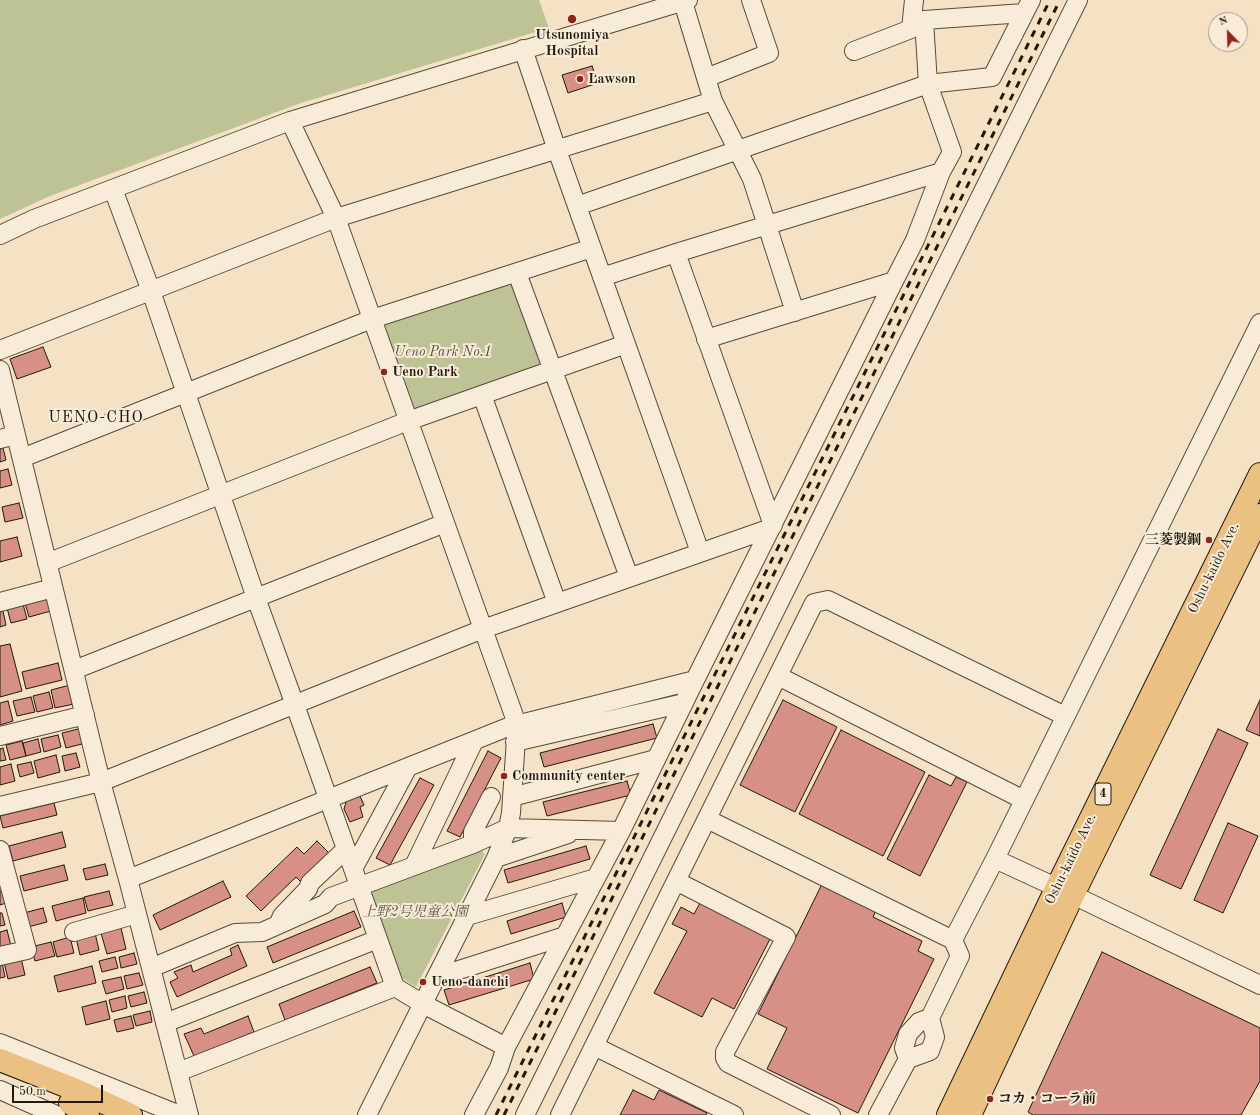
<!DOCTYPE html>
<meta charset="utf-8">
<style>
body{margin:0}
#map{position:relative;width:1260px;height:1115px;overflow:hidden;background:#f5e2c5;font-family:"Old Standard TT",serif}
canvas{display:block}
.north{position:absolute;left:1208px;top:12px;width:40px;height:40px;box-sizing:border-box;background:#f8ecd9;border:1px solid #a29787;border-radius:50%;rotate:337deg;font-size:11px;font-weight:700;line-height:16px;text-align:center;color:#22180d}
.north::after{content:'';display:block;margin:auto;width:14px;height:18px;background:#8f2418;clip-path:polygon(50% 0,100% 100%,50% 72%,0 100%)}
.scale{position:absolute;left:12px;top:1085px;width:91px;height:18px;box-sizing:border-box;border:2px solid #22180d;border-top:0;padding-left:5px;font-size:12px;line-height:14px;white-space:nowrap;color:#22180d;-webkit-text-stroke:3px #f8ecd9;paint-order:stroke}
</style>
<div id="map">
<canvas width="1260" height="1115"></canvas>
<div class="north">N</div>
<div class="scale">50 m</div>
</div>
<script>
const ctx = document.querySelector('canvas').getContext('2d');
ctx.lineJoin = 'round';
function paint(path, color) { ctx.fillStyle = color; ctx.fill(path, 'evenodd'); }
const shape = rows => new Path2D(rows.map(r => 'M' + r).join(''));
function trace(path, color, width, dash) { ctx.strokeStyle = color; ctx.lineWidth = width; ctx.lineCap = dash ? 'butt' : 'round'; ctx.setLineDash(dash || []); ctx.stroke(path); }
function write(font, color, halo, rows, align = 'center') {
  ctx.font = font + ' "Old Standard TT","Noto Serif JP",serif'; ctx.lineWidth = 4; ctx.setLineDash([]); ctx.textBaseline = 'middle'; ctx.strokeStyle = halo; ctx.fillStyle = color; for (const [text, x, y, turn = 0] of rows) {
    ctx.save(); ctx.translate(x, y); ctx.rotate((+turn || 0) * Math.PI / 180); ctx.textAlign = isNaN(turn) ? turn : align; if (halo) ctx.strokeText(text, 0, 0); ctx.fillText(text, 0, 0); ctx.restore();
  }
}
const green = shape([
 [0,0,539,0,549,28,301,103,50,196,0,219],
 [507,282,515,287,544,361,540,369,420,411,412,407,382,327,388,319],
 [479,848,485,854,416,987,400,977,371,892]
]);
const building = shape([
 [592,66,598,83,568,93,562,75,592,66],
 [43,347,51,367,17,379,10,359,43,347],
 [3,448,6,460,0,462,0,449,3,448],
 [8,469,12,485,0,488,0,471,8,469],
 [19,503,23,518,5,522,2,507,19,503],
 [17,537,22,556,0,562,0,541,17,537],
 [47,595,51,611,29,617,24,600,47,595],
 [23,604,27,619,11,623,7,608,23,604],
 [0,611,3,611,6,625,0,627,0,611],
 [10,644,22,691,0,697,0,646,10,644],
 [58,663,62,680,26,689,22,672,58,663],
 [70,685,74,704,55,708,51,690,70,685],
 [49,692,53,708,37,712,33,696,49,692],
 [31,697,35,712,17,716,13,701,31,697],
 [783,700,837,727,795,812,740,785,783,700],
 [1260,700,1260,736,1246,730,1260,700],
 [8,701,13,721,0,725,0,703,8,701],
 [653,724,657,738,544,767,540,753,653,724],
 [82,728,86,743,66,748,62,733,82,728],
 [1218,729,1248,743,1181,889,1150,875,1218,729],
 [841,730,925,772,883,856,799,814,841,730],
 [58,735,61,747,44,752,41,739,58,735],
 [38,739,41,752,26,756,23,743,38,739],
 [22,741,26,756,10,760,6,745,22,741],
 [3,748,6,760,0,761,0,749,3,748],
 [488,751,501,758,460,837,447,831,488,751],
 [76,753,80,767,65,771,62,756,76,753],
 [56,755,60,772,38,778,34,761,56,755],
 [31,762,34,773,20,777,17,765,31,762],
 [11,764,15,781,0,785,0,767,11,764],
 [929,775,951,786,956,777,967,782,920,876,887,859,929,775],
 [420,778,434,785,390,865,376,858,420,778],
 [627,781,631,795,547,816,543,802,627,781],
 [359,794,364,805,360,807,363,817,350,822,344,809,347,799,359,794],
 [54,803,57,815,3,828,0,816,54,803],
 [1228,823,1258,836,1223,913,1194,900,1228,823],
 [62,832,66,847,13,861,9,846,62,832],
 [317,841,329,853,300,881,296,877,261,911,246,896,297,847,304,854,317,841],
 [586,846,590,859,508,883,504,870,586,846],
 [105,864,108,875,86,880,83,869,105,864],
 [64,865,68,880,24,891,20,876,64,865],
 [223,881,231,897,160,930,153,915,223,881],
 [823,882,877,908,873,917,922,941,918,951,934,959,858,1113,767,1069,787,1028,758,1014,823,882],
 [0,891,3,891,6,903,0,905,0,891],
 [109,891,113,905,88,911,84,897,109,891],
 [83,898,86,913,56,921,52,906,83,898],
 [562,903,566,917,511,934,507,921,562,903],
 [700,903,770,939,734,1009,712,998,702,1017,654,993,687,931,672,924,681,907,694,914,700,903],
 [43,908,47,922,28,927,24,913,43,908],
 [354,911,361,927,273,963,267,947,354,911],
 [0,913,2,913,5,925,0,926,0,913],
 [121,928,126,949,107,954,101,933,121,928],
 [7,930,11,946,0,948,0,932,7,930],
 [95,933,99,950,80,955,76,938,95,933],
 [70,937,74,953,57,957,53,942,70,937],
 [51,942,55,956,35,961,31,947,51,942],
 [238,945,247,966,177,997,170,982,178,978,174,972,191,965,193,972,232,955,230,949,238,945],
 [1102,952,1260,1028,1260,1081,1241,1115,1033,1115,1028,1112,1102,952],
 [134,953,137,964,121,968,119,957,134,953],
 [115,957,118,968,102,972,99,961,115,957],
 [21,958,25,975,8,979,4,962,21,958],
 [2,962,5,977,0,978,0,963,2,962],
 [530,963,534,979,449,1005,444,990,530,963],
 [92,966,96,983,58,992,54,976,92,966],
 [370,967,377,983,285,1020,279,1004,370,967],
 [139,973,143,985,127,989,124,976,139,973],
 [121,977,124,989,106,994,102,981,121,977],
 [144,992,147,1003,131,1007,128,996,144,992],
 [125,996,127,1008,112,1012,109,1000,125,996],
 [106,1001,110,1019,86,1025,82,1007,106,1001],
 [150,1011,152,1022,136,1026,133,1015,150,1011],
 [131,1016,134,1028,117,1032,114,1020,131,1016],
 [248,1016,254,1032,194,1056,184,1034,201,1028,204,1034,248,1016],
 [633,1090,654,1100,659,1090,707,1113,706,1115,620,1115,633,1090]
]);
const minor = shape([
 [683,2,713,101,752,179,795,312],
 [523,49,557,150,700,552],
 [854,51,911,29,914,0],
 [706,78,769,53,751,0],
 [290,121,336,218,517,724,511,813,508,828,496,858,367,1115],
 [113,189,151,291,256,598,295,705,395,987,423,1004,506,1047],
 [577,206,928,84,992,77,1031,0],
 [0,235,34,219,290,121,688,0],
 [676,253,773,525],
 [517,273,629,577],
 [602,277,676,253,941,172],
 [706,339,894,281],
 [0,350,336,218,713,101],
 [0,370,101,782,128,879,189,1115],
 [482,395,557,603],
 [0,439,16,435],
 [22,458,372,319,592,248],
 [47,563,408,421,626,344],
 [0,602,53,588],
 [74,670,445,523],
 [778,676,1024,800],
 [0,736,85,715],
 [515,742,684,703],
 [512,797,656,759],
 [0,806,101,782,483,629,771,528,773,525],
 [707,819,953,940],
 [473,844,473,832,491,797],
 [0,850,27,950,0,956],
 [496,858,568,834],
 [995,859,1073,895,1260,985],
 [414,866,474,741],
 [353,869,408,767],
 [128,879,508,727,695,680],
 [676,881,786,937,725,1052,725,1058,728,1063,831,1115],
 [467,916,596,878],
 [279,923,282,916,308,889,310,883,346,849],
 [74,932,137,914],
 [151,968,235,933,262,932,325,904,331,897,473,844,508,828,621,831],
 [437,977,565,936],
 [165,1023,378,939],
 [0,1043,180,1115],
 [908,1059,930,1051,935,1037,930,1018],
 [178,1072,395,987],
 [0,1090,56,1115],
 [474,1115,499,1068,506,1047,621,831,695,680,894,281,915,240,941,172,952,152,928,84,924,20,1024,13],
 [525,1115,1078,0],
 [560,1115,594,1046],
 [734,1115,594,1046,814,603,828,600,1065,716],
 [878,1115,908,1059,904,1048,908,1034,919,1022,930,1018,960,956,953,940,995,859,1260,323]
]);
const highway = shape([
 [0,1060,76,1090,131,1115],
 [70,1103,88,1115],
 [948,1115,1057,887,1260,474],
 [970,1115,1073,895,1260,515]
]);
const rail = shape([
 [496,1115,1050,0],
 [504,1115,1060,0]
]);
const markers = [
 [572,19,5,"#8f2418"],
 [580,79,4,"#8f2418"],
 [384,372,4,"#8f2418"],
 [1209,540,4,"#8f2418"],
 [504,776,4,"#8f2418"],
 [423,982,4,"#8f2418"],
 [990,1099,4,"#8f2418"]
];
const shields = [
 [1103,794,16]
];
const shieldNames = [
 ["4",1103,794]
];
const poiNames = [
 ["Utsunomiya",572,35,"center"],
 ["Hospital",572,51,"center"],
 ["Lawson",588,79],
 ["Ueno Park",392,372],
 ["三菱製鋼",1201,540,"right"],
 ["Community center",512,776],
 ["Ueno-danchi",431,982],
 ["コカ・コーラ前",998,1099]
];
const parkNames = [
 ["Ueno Park No.1",443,352],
 ["上野2号児童公園",415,912]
];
const streetNames = [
 ["Oshu-kaido Ave.",1214,568,-64],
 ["Oshu-kaido Ave.",1071,859,-64]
];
const quarterNames = [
 ["UENO-CHO",96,418]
];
paint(green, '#bdc394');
paint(building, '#d79086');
trace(building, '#22180d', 1);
trace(minor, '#574a3b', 20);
trace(highway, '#22180d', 24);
trace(minor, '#f8ecd9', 18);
trace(highway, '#eac182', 22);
trace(rail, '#22180d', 3, [7, 7]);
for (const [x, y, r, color] of markers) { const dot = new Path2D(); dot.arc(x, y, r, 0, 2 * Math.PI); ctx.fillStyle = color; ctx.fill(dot); trace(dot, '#f8ecd9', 1.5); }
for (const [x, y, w] of shields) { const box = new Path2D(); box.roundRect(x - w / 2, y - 11, w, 22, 3); ctx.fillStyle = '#f8ecd9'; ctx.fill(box); trace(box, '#22180d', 1); }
write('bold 13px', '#22180d', null, shieldNames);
write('bold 14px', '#22180d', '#f8ecd9', poiNames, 'left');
write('italic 14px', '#58543c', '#f8ecd9', parkNames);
write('14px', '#22180d', '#f8ecd9', streetNames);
ctx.letterSpacing = '1px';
write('16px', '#22180d', '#f8ecd9', quarterNames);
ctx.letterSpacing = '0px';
</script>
